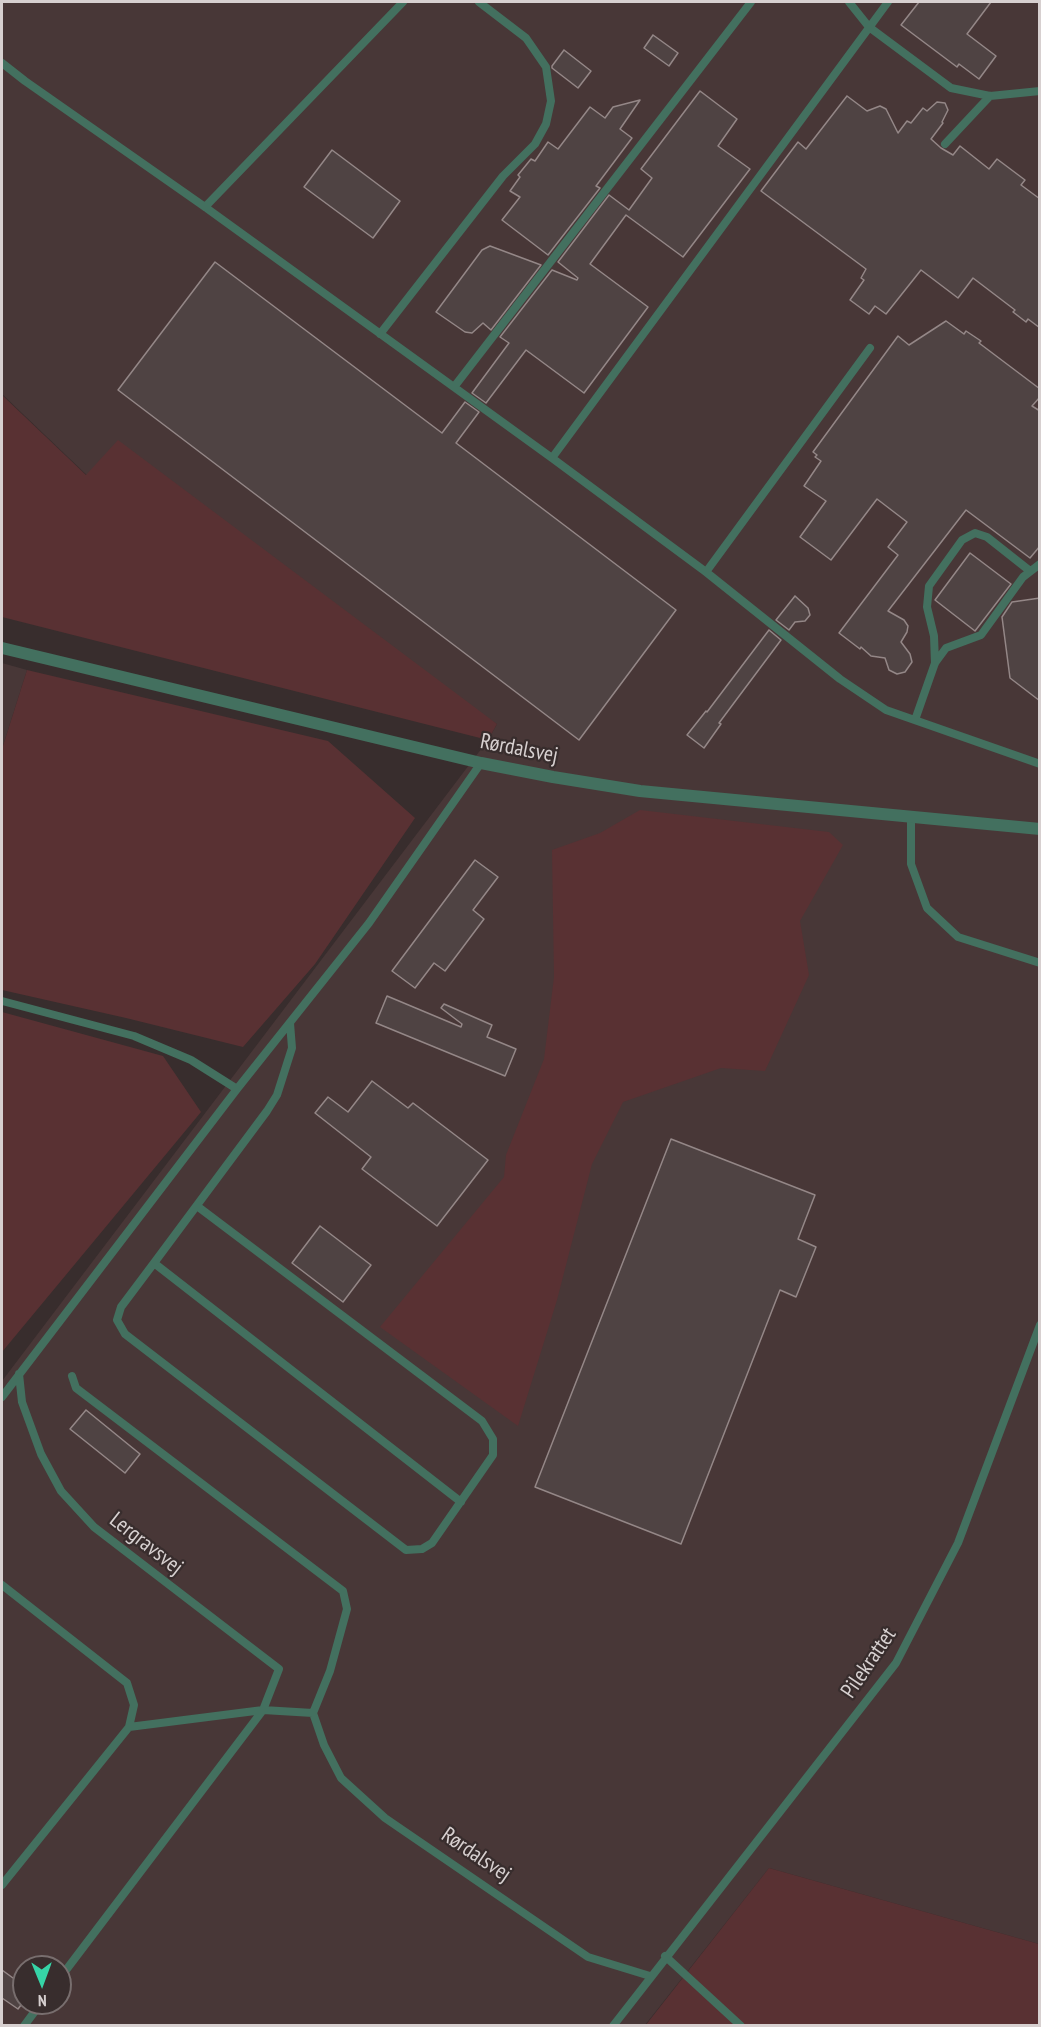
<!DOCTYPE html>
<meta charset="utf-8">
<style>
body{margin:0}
#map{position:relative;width:1041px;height:2027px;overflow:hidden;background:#382d2d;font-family:"PT Sans Narrow",sans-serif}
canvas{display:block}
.frame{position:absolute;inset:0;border:3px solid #d7d0d0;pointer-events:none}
.north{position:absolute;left:12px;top:1955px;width:60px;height:60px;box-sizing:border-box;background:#382d2d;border:2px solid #786e6e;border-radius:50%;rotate:179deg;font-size:16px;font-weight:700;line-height:24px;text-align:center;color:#d7d0d0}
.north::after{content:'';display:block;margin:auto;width:21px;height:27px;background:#36d4a7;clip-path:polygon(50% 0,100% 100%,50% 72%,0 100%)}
</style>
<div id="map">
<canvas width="1041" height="2027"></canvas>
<div class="frame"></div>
<div class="north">N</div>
</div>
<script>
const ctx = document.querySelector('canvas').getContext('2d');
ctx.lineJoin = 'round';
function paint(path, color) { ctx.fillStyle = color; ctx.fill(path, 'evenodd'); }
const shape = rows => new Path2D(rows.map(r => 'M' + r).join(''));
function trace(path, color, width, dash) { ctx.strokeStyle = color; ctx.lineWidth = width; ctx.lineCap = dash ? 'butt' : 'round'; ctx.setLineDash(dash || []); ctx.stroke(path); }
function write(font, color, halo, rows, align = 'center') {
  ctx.font = font + ' "PT Sans Narrow",sans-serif'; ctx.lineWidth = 4.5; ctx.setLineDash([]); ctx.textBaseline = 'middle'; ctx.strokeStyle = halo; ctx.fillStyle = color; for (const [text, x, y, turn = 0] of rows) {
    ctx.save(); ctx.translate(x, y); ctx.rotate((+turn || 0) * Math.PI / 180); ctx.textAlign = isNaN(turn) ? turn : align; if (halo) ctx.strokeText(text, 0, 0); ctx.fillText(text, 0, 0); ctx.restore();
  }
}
const built = shape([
 [2,2,1039,2,1039,1944,769,1868,645,2025,2,2025,2,1381,488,740,497,724,91,479,2,394],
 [24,1967,60,1967,60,2003,24,2003],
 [2,663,27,670,2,749]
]);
const green = shape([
 [2,395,86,475,118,440,497,724,488,740,2,617],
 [27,670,328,741,415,818,315,964,243,1047,126,1018,2,990,2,749],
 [640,810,829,832,843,845,800,921,809,975,765,1071,721,1068,623,1102,592,1164,557,1300,518,1426,380,1327,504,1177,506,1155,544,1059,554,977,552,850,600,833],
 [2,1012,163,1056,201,1112,2,1352],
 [769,1868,1039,1944,1039,2025,645,2026]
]);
const building = shape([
 [919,2,991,2,967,34,996,56,979,79,959,64,957,67,901,25,919,2],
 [653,35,678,53,669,66,644,48,653,35],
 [564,50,591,71,578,88,552,68,552,66,564,50],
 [700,91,737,119,718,146,750,169,683,257,626,215,590,264,648,307,584,393,526,350,486,403,472,393,509,343,500,337,552,270,577,280,578,278,558,262,609,195,629,210,652,178,641,169,700,91],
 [847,96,867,111,880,106,886,109,898,133,907,121,911,123,923,108,927,111,937,102,945,103,948,110,942,122,943,123,931,139,941,148,953,155,960,146,989,169,997,159,1025,180,1021,185,1040,199,1040,328,1028,319,1026,322,1013,312,1015,310,973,278,958,298,921,270,886,314,875,306,869,314,850,300,864,280,861,278,866,269,761,191,798,142,806,149,847,96],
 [640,100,620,129,632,138,596,186,600,188,548,255,502,220,520,197,510,191,520,177,518,175,531,159,535,161,548,142,558,149,590,107,605,118,613,107,640,100],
 [332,150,400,201,373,238,304,187,332,150],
 [490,246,541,265,491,330,483,323,472,333,465,332,436,312,482,250,490,246],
 [215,262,442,433,465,402,479,412,456,443,676,610,579,740,118,390,215,262],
 [946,321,964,334,966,331,981,341,979,343,1040,389,1040,397,1032,406,1040,411,1040,546,1030,558,966,510,888,611,904,620,908,626,907,632,901,642,910,654,912,662,905,672,897,674,889,670,885,658,871,656,861,647,860,649,839,633,898,555,888,547,907,522,877,499,831,560,800,537,826,501,804,486,821,461,815,457,817,455,813,452,898,336,909,345,946,321],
 [970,553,1011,584,975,631,935,600,970,553],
 [795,596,808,608,810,615,805,621,795,622,789,630,776,620,795,596],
 [1040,598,1040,701,1010,678,1002,617,1012,602,1040,598],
 [769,630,781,640,719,723,721,724,704,748,687,735,706,711,707,712,769,630],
 [475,860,498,877,473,910,484,919,445,971,434,963,415,988,392,971,475,860],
 [387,996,461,1027,462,1024,441,1008,444,1004,492,1025,487,1037,516,1049,505,1076,376,1023,387,996],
 [372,1081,408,1108,413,1103,488,1160,437,1226,362,1169,371,1157,315,1113,328,1097,348,1112,372,1081],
 [671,1139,815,1195,798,1239,816,1247,796,1297,780,1290,681,1544,535,1487,671,1139],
 [320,1226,371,1265,343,1302,292,1263,320,1226],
 [86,1410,140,1454,125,1473,70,1429,86,1410],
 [2,1970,24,1986,24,2001,18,2009,2,1998,2,1970]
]);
const service = shape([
 [849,2,869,27,951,88,990,96,1040,91],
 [2,63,25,81,205,207,552,458,706,572,840,679,886,710,1040,764],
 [945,144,990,96],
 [205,207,403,2],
 [380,334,503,176,535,144,546,124,551,101,546,67,526,38,479,2],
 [454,387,751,2],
 [552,458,888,2],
 [706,572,870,348],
 [935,663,934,636,927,607,929,586,962,540,975,533,987,537,1030,571],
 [915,720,935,663,946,648,981,635,1023,577,1040,564],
 [911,816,911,864,927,908,958,937,1040,963],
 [2,1001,134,1036,191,1060,237,1089],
 [197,1206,482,1421,493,1439,493,1455,432,1543,422,1549,406,1550,125,1334,117,1320,121,1307,154,1263,267,1111,277,1095,292,1048,290,1023],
 [154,1263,461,1502],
 [19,1374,22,1402,41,1454,61,1491,94,1527,279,1669,263,1710,313,1713,324,1745,341,1778,385,1818,588,1957,650,1976],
 [72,1376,76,1388,343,1591,347,1609,330,1671,313,1713],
 [2,1397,237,1089,369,923,481,763],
 [2,1585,127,1683,134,1705,129,1727,2,1885],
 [665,1956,741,2026],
 [60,1978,263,1710,129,1727],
 [24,2026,41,2003],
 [613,2026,896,1663,958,1543,1040,1325]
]);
const tertiary = shape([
 [2,648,481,763,553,777,640,791,1040,829]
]);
const streetNames = [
 ["Rørdalsvej",519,749,11],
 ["Lergravsvej",146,1544,38],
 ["Pilekrattet",869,1663,-56],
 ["Rørdalsvej",476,1855,34]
];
paint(built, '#483737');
paint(green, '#593133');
paint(building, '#4f4343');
trace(building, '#948787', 1.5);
trace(service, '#43705f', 8);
trace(tertiary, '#43705f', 12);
write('22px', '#d7d0d0', '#382d2d', streetNames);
</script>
